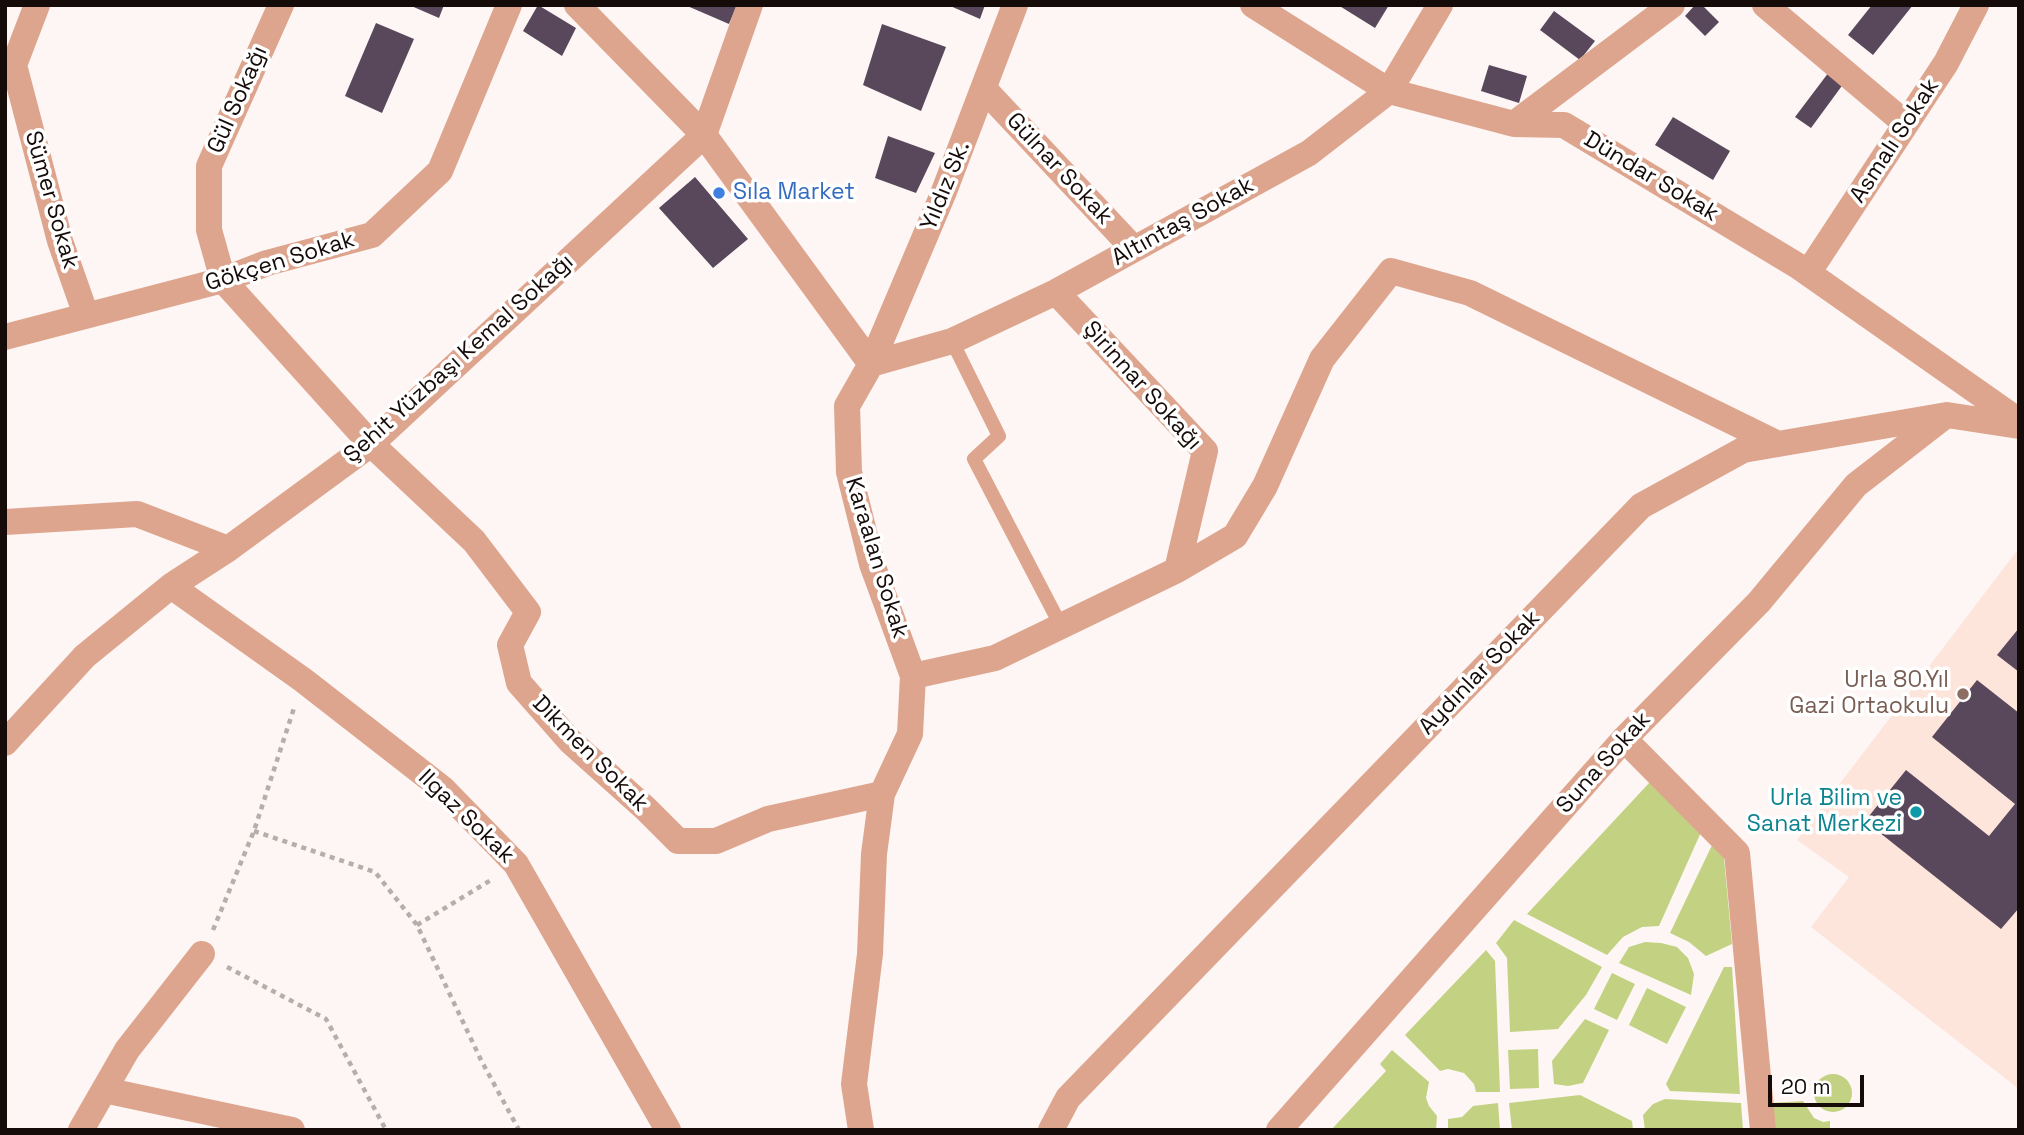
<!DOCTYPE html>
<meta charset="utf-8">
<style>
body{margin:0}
#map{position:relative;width:2024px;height:1135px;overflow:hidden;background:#fdf6f4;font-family:"Space Grotesk",sans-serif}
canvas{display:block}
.frame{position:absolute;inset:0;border:7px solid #150b08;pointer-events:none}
.scale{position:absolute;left:1768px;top:1075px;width:96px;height:32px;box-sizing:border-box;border:4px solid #150b08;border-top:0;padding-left:9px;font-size:21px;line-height:24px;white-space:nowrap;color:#150b08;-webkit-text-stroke:5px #fff;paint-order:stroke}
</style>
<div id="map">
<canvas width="2024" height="1135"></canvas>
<div class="frame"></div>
<div class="scale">20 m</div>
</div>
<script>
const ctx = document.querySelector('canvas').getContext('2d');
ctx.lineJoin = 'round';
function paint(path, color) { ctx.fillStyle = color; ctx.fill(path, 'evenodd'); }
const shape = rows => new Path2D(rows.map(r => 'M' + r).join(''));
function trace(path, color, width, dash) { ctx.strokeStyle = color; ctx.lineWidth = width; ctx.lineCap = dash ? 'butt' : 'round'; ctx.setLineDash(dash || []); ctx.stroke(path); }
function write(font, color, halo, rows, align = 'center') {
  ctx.font = font + ' "Space Grotesk",sans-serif'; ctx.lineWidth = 7; ctx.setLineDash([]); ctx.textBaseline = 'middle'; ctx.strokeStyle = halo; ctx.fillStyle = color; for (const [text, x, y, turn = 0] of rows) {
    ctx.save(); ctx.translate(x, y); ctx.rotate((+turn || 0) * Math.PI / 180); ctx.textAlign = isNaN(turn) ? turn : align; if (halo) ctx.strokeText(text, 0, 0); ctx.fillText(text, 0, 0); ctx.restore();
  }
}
const built = shape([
 [2019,548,2019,1089,1811,927,1849,877,1797,840]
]);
const green = shape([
 [1650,782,1702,830,1659,926,1642,927,1623,937,1607,955,1527,914],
 [1714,841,1723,848,1732,944,1706,956,1689,942,1670,933],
 [1514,920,1602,967,1586,995,1558,1029,1510,1032,1507,958,1496,943],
 [1645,942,1661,943,1677,947,1688,958,1694,974,1691,995,1619,963,1629,947],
 [1486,950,1495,961,1500,1092,1476,1092,1474,1084,1464,1073,1448,1069,1440,1071,1405,1035],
 [1724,967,1732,967,1740,1094,1670,1091,1666,1084],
 [1612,973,1635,984,1617,1020,1594,1009],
 [1647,988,1686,1007,1667,1044,1629,1025],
 [1585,1019,1609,1030,1583,1083,1568,1086,1554,1084,1552,1061],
 [1538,1049,1539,1088,1510,1089,1508,1050],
 [1392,1050,1429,1082,1426,1098,1429,1106,1437,1116,1436,1130,1331,1130,1386,1071,1380,1064],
 '1814 1093a19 19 0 1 1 38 0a19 19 0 1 1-38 0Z',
 [1580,1095,1632,1121,1633,1130,1512,1130,1509,1103],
 [1665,1099,1741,1103,1743,1130,1645,1130,1643,1115,1653,1104],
 [1803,1101,1814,1118,1823,1122,1830,1121,1830,1130,1774,1130,1772,1103],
 [1498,1103,1500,1130,1448,1130,1448,1119,1462,1117,1473,1106]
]);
const building = shape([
 [409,5,444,5,439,18],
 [538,5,576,28,562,56,523,31],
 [685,5,737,5,729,24],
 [948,5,985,5,980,19],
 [1338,5,1389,5,1375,28],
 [1695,5,1702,5,1719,22,1705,36,1685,16],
 [1872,5,1913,5,1873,55,1848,35],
 [1554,11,1595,41,1580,60,1540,30],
 [376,23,414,39,382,113,345,96],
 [882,24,946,47,921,111,863,85],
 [1489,65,1527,76,1519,103,1481,91],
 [1829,72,1844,83,1811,128,1795,117],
 [1673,117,1730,151,1713,180,1655,145],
 [888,136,935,153,916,193,875,178],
 [695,177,748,239,713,268,659,208],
 [2019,628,2019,672,1997,655],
 [1977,680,2019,713,2019,908,2001,929,1865,821,1906,770,1989,836,2015,804,1932,737]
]);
const path = shape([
 [254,831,375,872,417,925,481,1060,519,1130],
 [417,925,491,880],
 [213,930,254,831,294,708],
 [227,967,326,1019,386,1130]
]);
const lane = shape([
 [952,341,999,436,974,459,1061,626]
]);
const street = shape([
 [37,5,14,65,60,241,86,315],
 [281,5,209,166,209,230,223,280,371,444,474,541,528,612,510,645,519,683,570,741,646,809,678,841,716,841,768,819,882,794],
 [577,5,704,135,871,364],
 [1253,5,1389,91,1514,124,1564,125,1798,266,2019,421],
 [1765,5,1906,124],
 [984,89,1134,249],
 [1514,124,1672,5],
 [1808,273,1946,63,1976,5],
 [1056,292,1205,451,1177,570],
 [5,337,223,280,267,263,372,235,440,171,509,5],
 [871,364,952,341,1056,292,1309,153,1389,91,1440,5],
 [5,522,137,514,228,549],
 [171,586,303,680,443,789,516,864,668,1130],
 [913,676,995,658,1177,570,1235,536,1265,486,1322,359,1391,271,1470,293,1778,444],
 [1624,739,1737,853,1763,1130],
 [5,743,85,656,171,586,228,549,371,444,704,135,750,5],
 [104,1090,292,1130],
 [81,1130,127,1050,202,954],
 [861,1130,854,1084,870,954,874,854,882,794,910,734,913,676,872,564,849,472,847,406,871,364,943,194,1015,5],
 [1051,1130,1068,1098,1641,506,1743,450,1947,415,2019,426],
 [1279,1130,1624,739,1759,602,1856,485,1945,416]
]);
const markers = [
 [719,193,7,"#3f7fe0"],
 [1963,694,7,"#8d6e63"],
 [1916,812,7,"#0f9aa8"]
];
const streetNames = [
 ["Gül Sokağı",238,100,-66],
 ["Asmalı Sokak",1895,141,-57],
 ["Gülnar Sokak",1059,169,47],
 ["Dündar Sokak",1651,177,31],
 ["Yıldız Sk.",946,186,-68],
 ["Sümer Sokak",51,200,74],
 ["Altıntaş Sokak",1183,222,-29],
 ["Gökçen Sokak",280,262,-17],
 ["Şehit Yüzbaşı Kemal Sokağı",459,359,-42],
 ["Şirinnar Sokağı",1142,386,48],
 ["Karaalan Sokak",876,558,73],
 ["Aydınlar Sokak",1480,673,-46],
 ["Dikmen Sokak",590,754,45],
 ["Suna Sokak",1604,763,-48],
 ["Ilgaz Sokak",466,817,44]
];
const shopNames = [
 ["Sıla Market",733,193]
];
const educationNames = [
 ["Urla 80.Yıl",1949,681],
 ["Gazi Ortaokulu",1949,707]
];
const cultureNames = [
 ["Urla Bilim ve",1902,799],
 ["Sanat Merkezi",1902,825]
];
paint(built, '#fde5dc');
paint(green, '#c3d282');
paint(building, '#59485b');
trace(path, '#b6aeab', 4.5, [5, 5]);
trace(lane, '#dea58e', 14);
trace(street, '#dea58e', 26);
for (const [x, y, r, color] of markers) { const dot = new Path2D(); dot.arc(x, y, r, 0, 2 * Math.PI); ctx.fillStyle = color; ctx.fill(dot); trace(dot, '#fff', 2.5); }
write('23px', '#150b08', '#fff', streetNames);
write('23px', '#366cbe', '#fff', shopNames, 'left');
write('23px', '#785e54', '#fff', educationNames, 'right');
write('23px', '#0d838f', '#fff', cultureNames, 'right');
</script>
